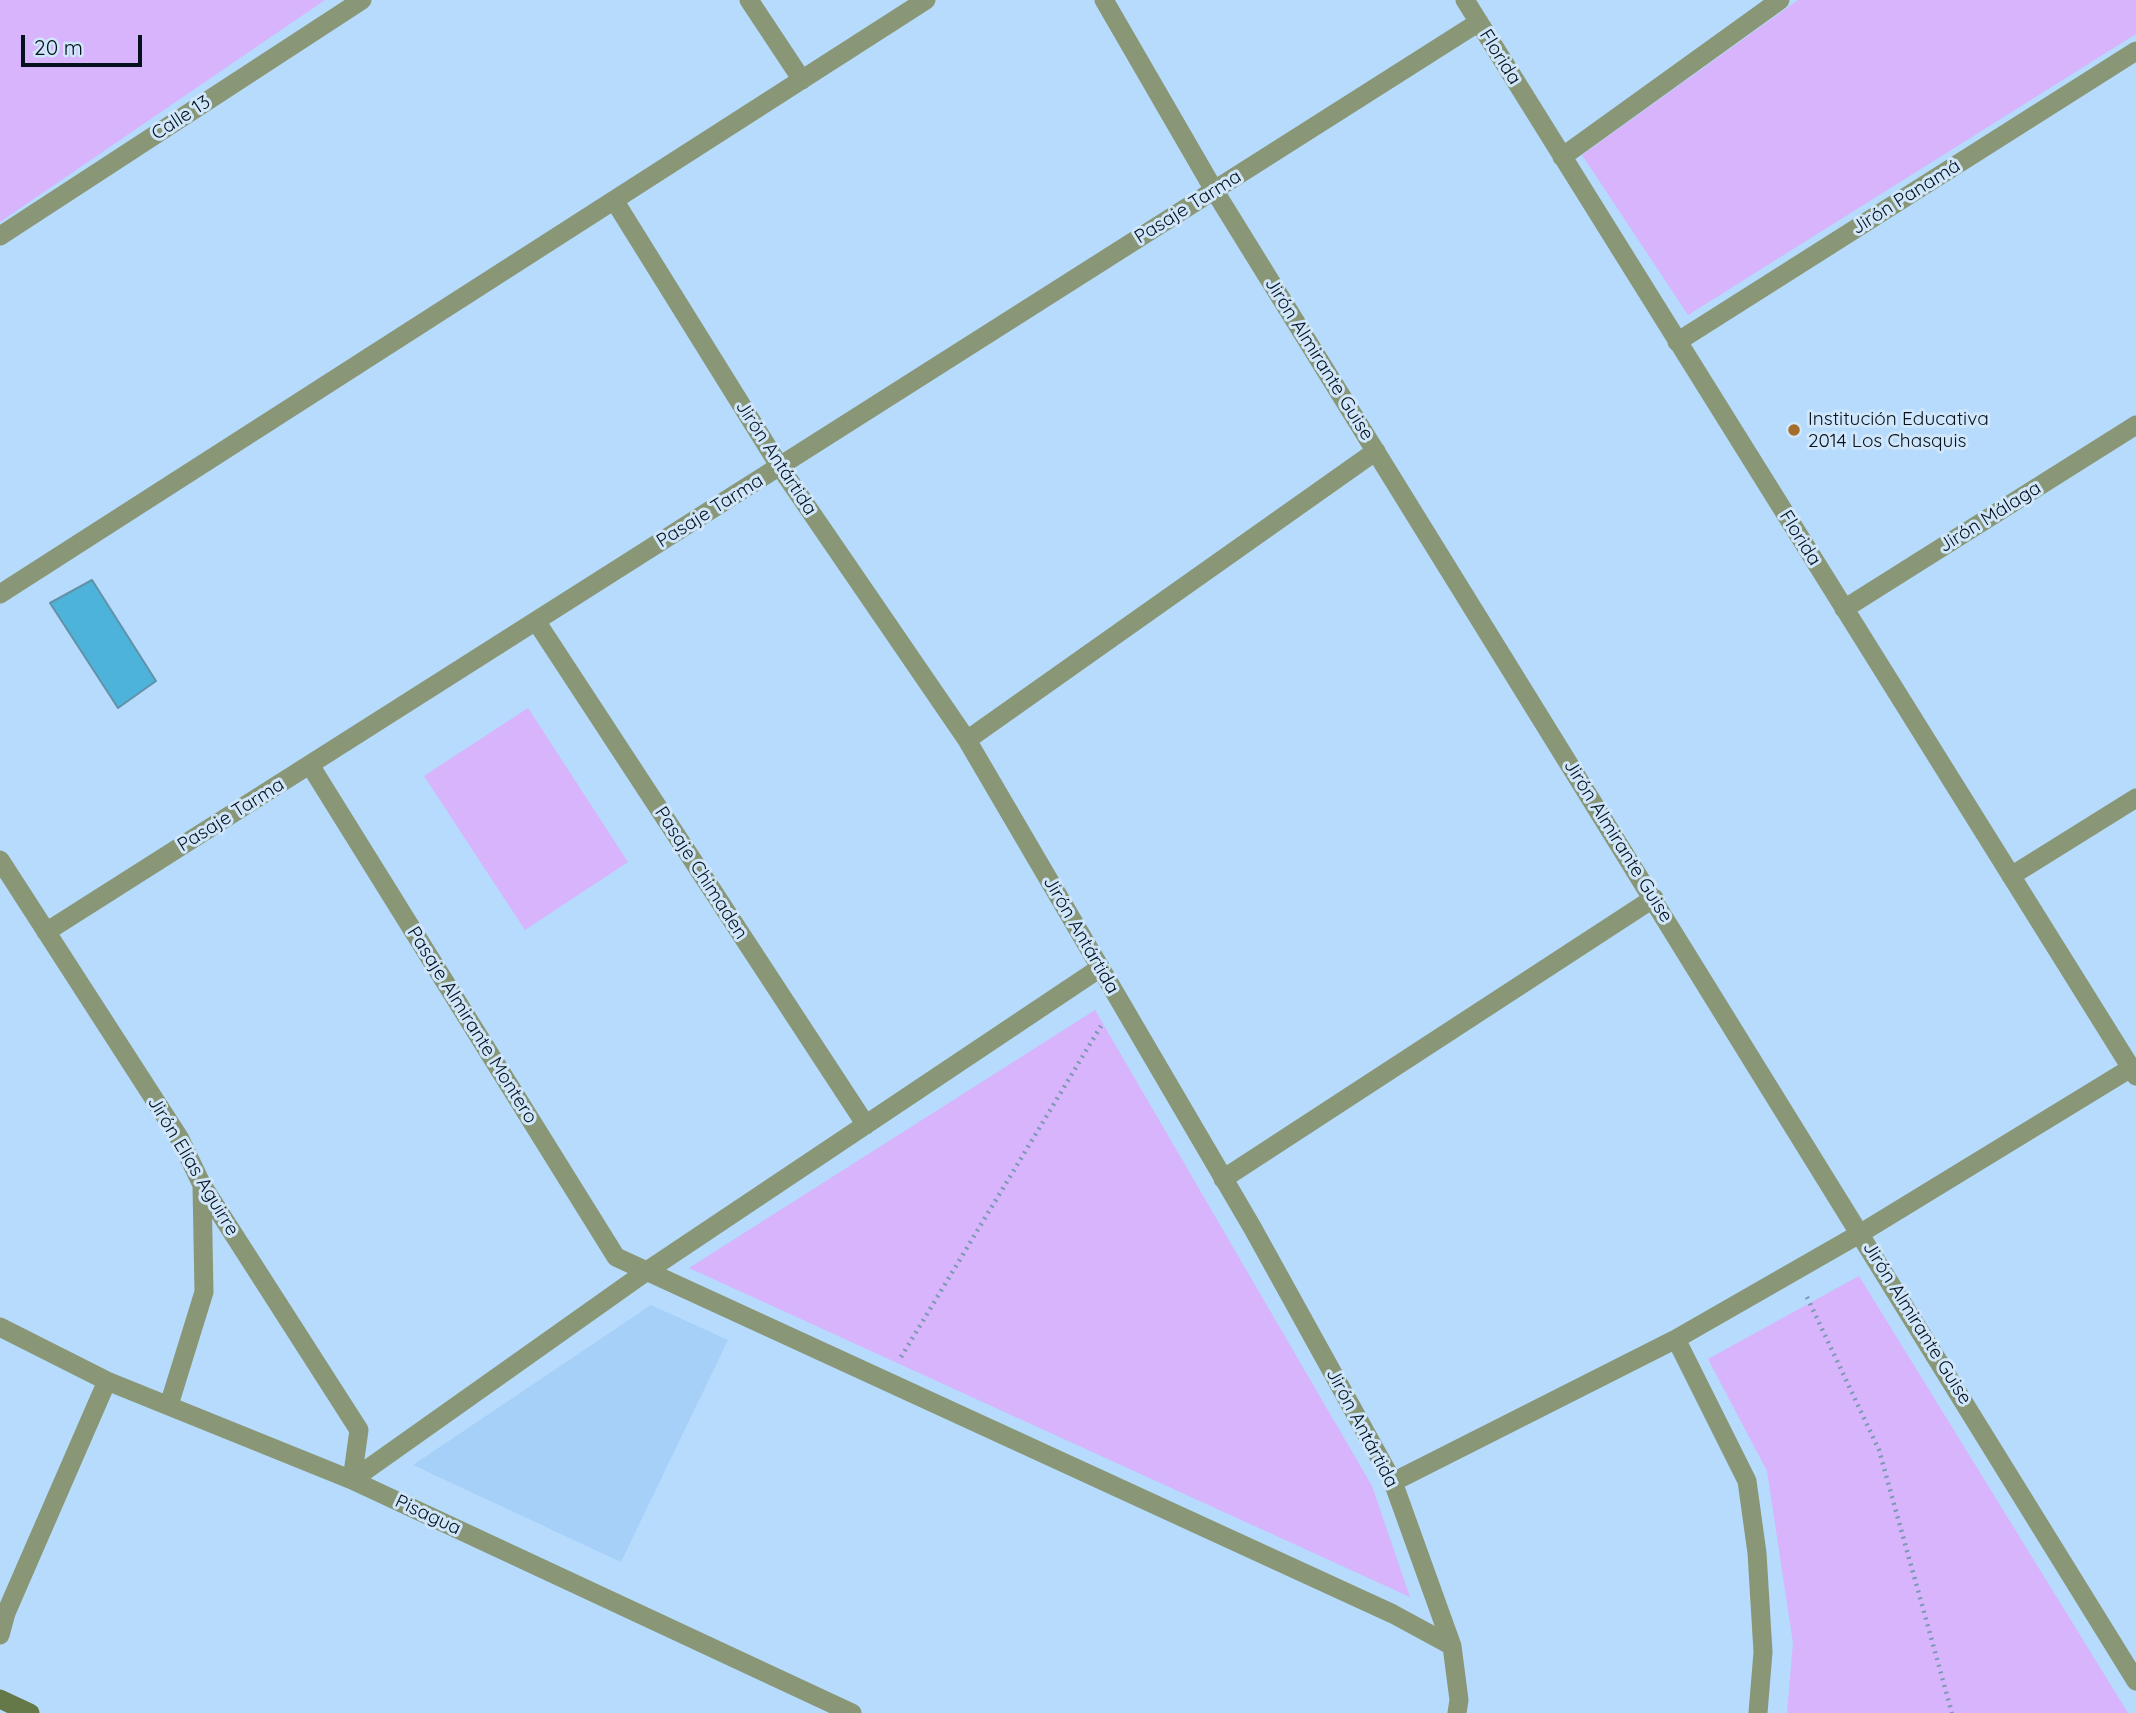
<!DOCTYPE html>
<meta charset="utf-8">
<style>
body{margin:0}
#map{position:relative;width:2136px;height:1713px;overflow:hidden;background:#b6dbfd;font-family:Quicksand,sans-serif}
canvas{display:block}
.scale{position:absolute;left:21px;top:35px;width:121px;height:32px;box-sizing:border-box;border:4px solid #05111c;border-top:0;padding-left:9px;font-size:21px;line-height:24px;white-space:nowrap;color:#05111c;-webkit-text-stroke:5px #d0e6fb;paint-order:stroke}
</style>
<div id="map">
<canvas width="2136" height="1713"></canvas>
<div class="scale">20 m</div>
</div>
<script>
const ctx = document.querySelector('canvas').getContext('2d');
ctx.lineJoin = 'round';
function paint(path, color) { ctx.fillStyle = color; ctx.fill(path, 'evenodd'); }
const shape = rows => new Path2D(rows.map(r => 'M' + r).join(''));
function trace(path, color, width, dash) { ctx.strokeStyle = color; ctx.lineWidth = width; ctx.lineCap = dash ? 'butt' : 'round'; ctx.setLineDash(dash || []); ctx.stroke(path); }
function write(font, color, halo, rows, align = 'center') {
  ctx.font = font + ' Quicksand,sans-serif'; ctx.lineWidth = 6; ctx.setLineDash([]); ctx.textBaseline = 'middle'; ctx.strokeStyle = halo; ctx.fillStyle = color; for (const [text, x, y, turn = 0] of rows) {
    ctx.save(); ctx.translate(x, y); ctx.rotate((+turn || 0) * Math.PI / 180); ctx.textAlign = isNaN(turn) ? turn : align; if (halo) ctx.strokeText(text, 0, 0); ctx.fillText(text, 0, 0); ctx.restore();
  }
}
const built = shape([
 [651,1305,728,1340,621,1562,413,1465]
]);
const green = shape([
 [0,0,325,0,0,222],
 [1798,0,2136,0,2136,34,1688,315,1582,155],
 [528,708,628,862,525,930,424,776],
 [1095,1010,1372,1486,1410,1597,689,1268],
 [1859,1276,2128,1713,1787,1713,1793,1643,1767,1471,1708,1359]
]);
const building = shape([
 [92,580,156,681,118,708,50,603,92,580]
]);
const path = shape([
 [1807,1297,1879,1450,1952,1713],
 [901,1357,1101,1026]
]);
const minor = shape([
 [749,0,802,80],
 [1104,0,1214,190,2136,1681],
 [1465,0,2136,1076],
 [1562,157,1780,0],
 [614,200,780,467,967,740,1252,1227,1393,1482,1452,1646,1459,1700,1457,1713],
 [0,236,362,0],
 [1677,342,2136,51],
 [0,594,926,0],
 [1844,609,2136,425],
 [536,621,866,1125],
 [967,740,1376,451],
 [310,765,616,1257,1393,1614,1452,1646],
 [0,860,180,1139,202,1185,359,1430,352,1480],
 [2011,876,2136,798],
 [46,932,1479,22],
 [1223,1179,1654,898],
 [0,1327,107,1381,352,1480,852,1713],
 [1676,1339,1747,1481,1757,1553,1763,1652,1758,1713],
 [169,1405,204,1292,202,1186],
 [352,1480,647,1271,1100,968],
 [1393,1482,1676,1339,1861,1233,2131,1068],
 [0,1635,6,1613,107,1381]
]);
const secondary = shape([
 [0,1699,30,1713]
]);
const markers = [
 [1794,430,7,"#a56d2a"]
];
const streetNames = [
 ["Florida",1500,57,58],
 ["Calle 13",181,118,-33],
 ["Jirón Panamá",1906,197,-32],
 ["Pasaje Tarma",1188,207,-32],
 ["Jirón Almirante Guise",1319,359,58],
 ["Jirón Antártida",776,458,57],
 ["Pasaje Tarma",710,511,-32],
 ["Jirón Málaga",1990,517,-32],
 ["Florida",1800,538,58],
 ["Pasaje Tarma",231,815,-32],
 ["Jirón Almirante Guise",1618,841,58],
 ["Pasaje Chimaden",701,873,57],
 ["Jirón Antártida",1081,935,60],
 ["Pasaje Almirante Montero",472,1025,58],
 ["Jirón Elías Aguirre",193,1166,59],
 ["Jirón Almirante Guise",1917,1323,58],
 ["Jirón Antártida",1362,1428,62],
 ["Pisagua",428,1515,25]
];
const poiNames = [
 ["Institución Educativa",1808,419],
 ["2014 Los Chasquis",1808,441]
];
paint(built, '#a6d0f8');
paint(green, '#d7b4fb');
paint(building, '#4db3db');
trace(building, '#6292a7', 2);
trace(path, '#7c99b3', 4.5, [2, 5]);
trace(minor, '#899777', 19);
trace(secondary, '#657948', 19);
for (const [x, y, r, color] of markers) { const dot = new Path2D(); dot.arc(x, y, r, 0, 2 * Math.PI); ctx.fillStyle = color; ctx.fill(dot); trace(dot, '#d0e6fb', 2.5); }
write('19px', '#05111c', '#d0e6fb', streetNames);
write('19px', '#05111c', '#d0e6fb', poiNames, 'left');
</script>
